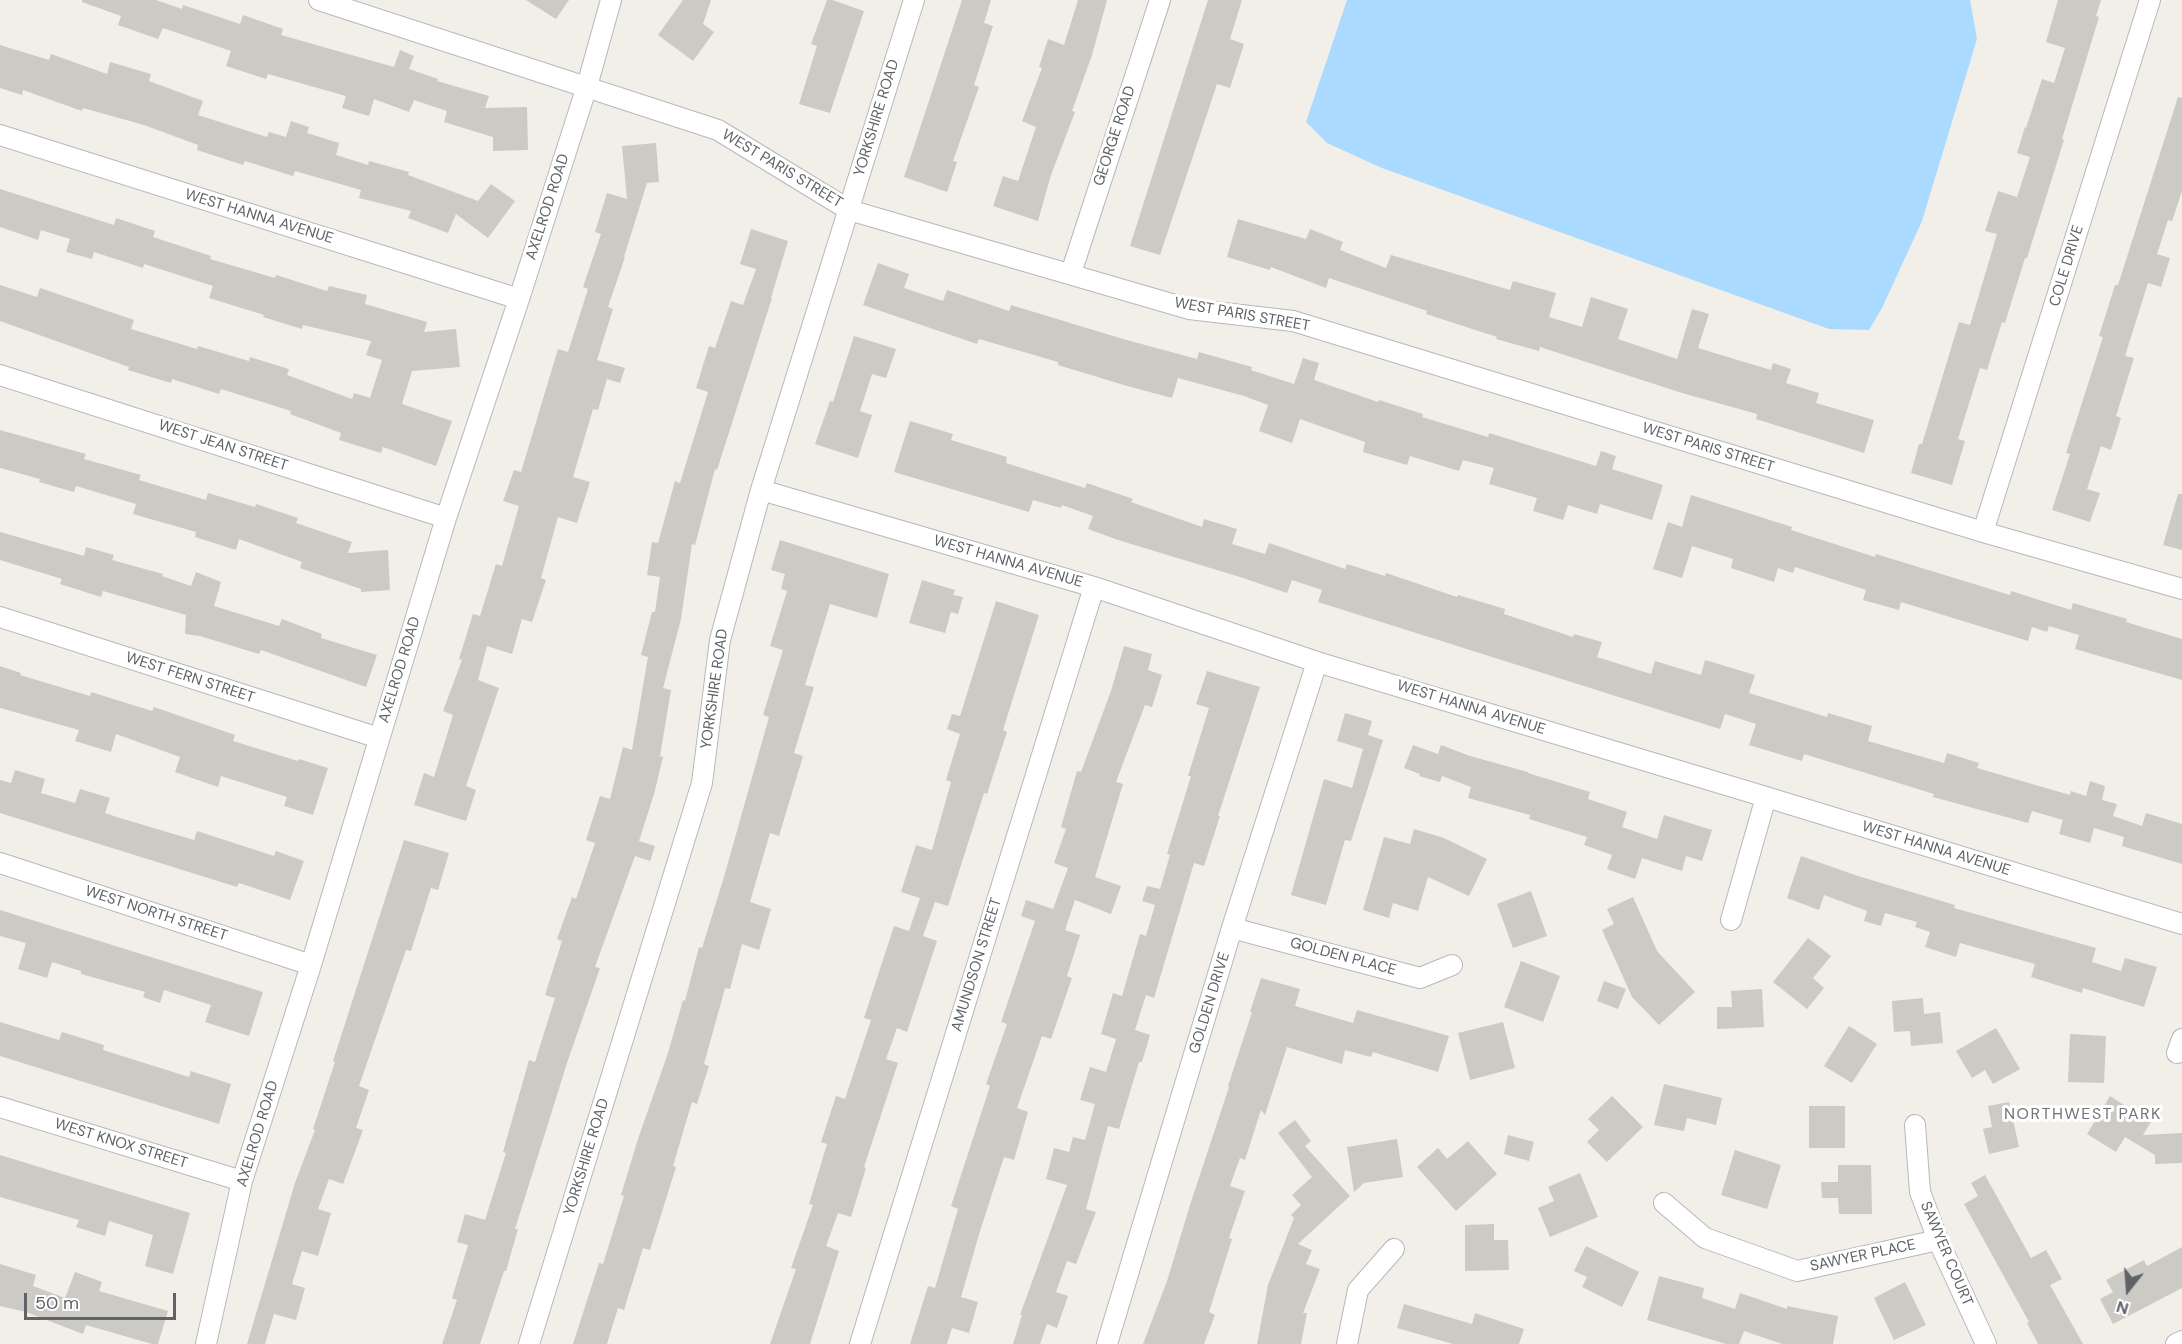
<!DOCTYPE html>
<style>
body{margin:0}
#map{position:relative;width:2182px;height:1344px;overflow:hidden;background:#f1efe8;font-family:"DM Sans",sans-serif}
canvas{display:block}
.north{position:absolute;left:2098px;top:1260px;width:60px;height:60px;-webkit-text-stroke:4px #fff;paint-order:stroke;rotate:197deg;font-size:16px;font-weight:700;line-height:24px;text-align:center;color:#5f6368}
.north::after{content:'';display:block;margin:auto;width:21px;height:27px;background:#5f6368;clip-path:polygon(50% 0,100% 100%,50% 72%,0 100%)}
.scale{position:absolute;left:24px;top:1293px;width:152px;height:27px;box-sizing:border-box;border:3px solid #5f6368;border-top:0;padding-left:8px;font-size:18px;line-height:21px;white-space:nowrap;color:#5f6368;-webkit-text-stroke:4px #fff;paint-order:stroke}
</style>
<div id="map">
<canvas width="2182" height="1344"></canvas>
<div class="north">N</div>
<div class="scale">50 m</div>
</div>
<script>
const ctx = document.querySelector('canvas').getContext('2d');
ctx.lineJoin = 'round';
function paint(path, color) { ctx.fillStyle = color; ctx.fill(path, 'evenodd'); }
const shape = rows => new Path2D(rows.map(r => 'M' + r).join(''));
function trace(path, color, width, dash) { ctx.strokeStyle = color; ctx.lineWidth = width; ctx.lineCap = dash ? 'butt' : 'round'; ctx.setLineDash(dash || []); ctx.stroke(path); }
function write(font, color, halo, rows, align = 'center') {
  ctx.font = font + ' "DM Sans",sans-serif'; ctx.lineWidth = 6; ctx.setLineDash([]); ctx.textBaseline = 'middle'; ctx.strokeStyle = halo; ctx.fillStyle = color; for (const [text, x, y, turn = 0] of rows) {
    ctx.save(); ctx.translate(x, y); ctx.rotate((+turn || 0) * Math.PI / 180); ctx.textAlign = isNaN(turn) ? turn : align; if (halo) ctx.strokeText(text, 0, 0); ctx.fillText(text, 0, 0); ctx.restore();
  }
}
const water = shape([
 [1347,0,1970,0,1977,39,1922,221,1882,308,1869,330,1829,329,1382,168,1327,143,1306,122]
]);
const building = shape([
 [82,0,156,0,182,9,183,5,240,24,243,15,283,29,281,35,394,67,400,50,414,56,409,69,438,79,437,81,489,96,485,108,527,107,528,150,493,151,493,137,444,122,447,111,414,100,409,112,374,99,369,116,342,108,346,96,268,74,266,79,226,66,231,51,163,28,158,39,118,25,121,16,82,2],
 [526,0,569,0,556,19],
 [683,0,711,0,703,24,714,32,693,61,658,35],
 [827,0,832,0,864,11,830,113,799,104,817,46,811,44],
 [962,0,991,0,984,23,993,26,974,85,979,87,953,161,957,162,947,192,904,177],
 [1078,0,1107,0,1092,55,1072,111,1075,112,1051,175,1038,221,993,206,1003,176,1018,181,1036,127,1022,121,1042,68,1039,67,1048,39,1064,45],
 [1208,0,1242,0,1230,39,1244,44,1230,88,1217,84,1160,255,1130,246],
 [2058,0,2101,0,2096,16,2099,17,2062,139,2064,140,2027,258,2025,258,2005,323,2002,322,1987,370,1980,368,1958,439,1965,441,1952,485,1911,473,1919,444,1922,444,1959,322,1970,325,1997,234,1985,231,1998,191,2017,197,2030,157,2017,153,2025,127,2026,128,2042,79,2054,83,2065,48,2046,42],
 [0,45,49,60,51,54,107,74,110,62,151,74,149,81,203,101,198,115,267,137,269,132,286,137,291,121,309,127,307,133,339,143,336,155,368,165,369,161,409,172,408,175,478,201,491,184,515,201,488,238,456,214,448,233,408,218,411,211,359,198,361,190,295,171,293,176,245,161,243,165,197,150,198,145,144,125,83,108,82,111,23,90,22,95,0,88],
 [2178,97,2182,98,2182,191,2172,221,2168,220,2157,254,2170,258,2161,287,2148,283,2125,356,2134,358,2116,416,2121,418,2111,450,2101,446,2087,489,2100,493,2090,522,2052,510,2070,454,2066,453,2103,337,2099,336,2115,285,2118,285],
 [656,143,659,182,647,183,624,257,625,257,608,307,613,309,597,360,625,368,620,383,607,379,598,410,593,409,573,477,590,482,577,523,558,517,541,578,546,580,532,622,522,619,512,654,487,646,478,680,499,688,466,786,476,790,466,821,414,805,424,773,434,777,453,715,443,711,462,660,459,659,473,614,480,616,496,564,502,566,519,506,503,501,514,470,521,472,558,349,568,352,588,289,583,287,601,234,595,232,607,193,627,199,622,146],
 [0,189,114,225,116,218,155,231,153,237,211,256,210,259,275,278,276,275,327,291,329,286,367,295,365,304,427,322,424,332,456,329,460,367,412,371,402,404,452,421,436,466,383,447,381,453,339,440,341,433,290,414,291,411,221,389,219,394,172,379,171,383,128,370,129,367,0,321,0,285,37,297,40,288,134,320,131,329,197,349,198,346,249,361,250,357,289,369,287,375,352,399,354,393,370,398,382,360,366,355,371,341,303,325,302,329,263,317,264,315,209,298,213,286,144,264,143,268,94,252,92,259,66,252,70,239,41,230,38,240,0,227],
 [1238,219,1306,239,1310,229,1343,242,1340,250,1386,268,1391,255,1510,290,1513,281,1556,293,1549,317,1582,327,1591,297,1628,309,1618,339,1677,359,1692,309,1709,314,1698,348,1771,370,1773,363,1791,369,1786,383,1819,393,1816,403,1874,420,1864,453,1756,419,1757,414,1682,393,1540,347,1539,351,1496,339,1497,337,1426,314,1427,311,1329,278,1326,288,1271,267,1270,270,1227,257],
 [751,229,788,241,771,298,772,298,717,470,715,469,695,545,692,544,681,619,663,688,671,690,660,756,663,757,654,794,639,841,655,846,650,861,635,856,595,967,600,968,568,1060,515,1229,518,1229,506,1271,504,1271,480,1344,442,1344,457,1300,452,1298,468,1245,457,1242,465,1214,485,1220,506,1153,503,1152,529,1060,535,1062,555,998,545,995,562,941,557,939,572,897,576,899,595,843,586,840,600,796,610,799,623,747,632,750,648,657,641,655,652,612,655,612,660,577,647,575,652,542,658,543,675,481,680,483,708,392,696,388,709,346,715,348,731,301,743,305,756,269,740,264],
 [878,263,909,274,904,288,943,301,947,290,1009,311,1011,305,1123,339,1197,359,1199,352,1252,367,1251,370,1294,384,1303,358,1319,363,1314,380,1378,402,1379,400,1423,414,1422,417,1488,437,1489,433,1596,466,1601,451,1616,456,1612,469,1663,485,1652,520,1600,504,1597,514,1568,505,1563,520,1533,511,1537,498,1489,484,1494,468,1463,460,1459,471,1410,456,1407,465,1363,452,1365,442,1300,419,1292,443,1259,431,1268,405,1244,396,1178,378,1172,398,1127,386,1058,365,1058,362,979,339,977,344,863,305],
 [854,336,896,349,886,378,872,374,860,411,872,415,858,458,815,444,830,401,833,402],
 [910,421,953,434,951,440,1007,457,1006,463,1085,488,1087,483,1133,499,1131,502,1202,527,1204,519,1237,529,1232,544,1265,554,1269,543,1345,569,1347,564,1385,576,1386,573,1457,597,1458,595,1505,609,1504,614,1573,637,1574,634,1602,642,1597,657,1651,674,1655,661,1701,675,1705,660,1755,675,1749,693,1827,717,1828,713,1872,726,1868,741,1944,763,1947,753,1979,763,1977,768,2070,795,2071,791,2086,796,2090,781,2105,786,2102,800,2117,804,2113,816,2142,826,2146,813,2182,824,2182,864,2122,846,2124,837,2094,828,2090,843,2059,834,2063,820,2032,811,2028,823,1933,797,1934,794,1804,754,1802,761,1749,745,1756,724,1725,714,1720,729,1318,602,1322,590,1292,580,1287,593,1240,577,1118,540,1088,529,1093,516,1062,505,1061,508,1033,500,1029,512,894,472],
 [0,430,86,454,84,459,141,475,139,480,206,500,208,493,255,507,256,504,298,518,296,523,352,542,348,553,388,550,390,590,361,592,361,589,300,568,302,562,239,539,236,550,195,537,196,532,133,514,136,504,76,486,74,492,39,482,40,479,0,468],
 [2178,494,2182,494,2182,550,2163,545],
 [1691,495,1792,527,1791,530,1875,557,1876,554,2010,595,2011,591,2071,610,2073,603,2127,619,2126,622,2182,639,2182,680,2075,649,2079,635,2049,626,2047,632,2032,627,2028,641,1901,602,1899,610,1863,600,1866,590,1795,567,1793,573,1778,568,1774,582,1731,568,1733,559,1692,546,1682,578,1653,569,1668,522,1682,527],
 [0,532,84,556,86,547,114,555,112,560,163,574,162,576,191,586,196,572,221,582,214,606,279,626,282,619,322,634,321,638,377,655,366,687,261,650,259,654,200,636,185,634,186,615,103,591,101,597,60,584,62,579,0,560],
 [780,540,889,574,877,618,830,604,805,685,814,687,794,753,803,756,779,836,770,833,750,902,771,909,759,950,742,944,730,989,725,988,704,1064,709,1066,697,1104,692,1102,673,1166,676,1167,650,1250,643,1248,624,1310,618,1308,607,1344,573,1344,599,1263,603,1264,624,1196,621,1195,638,1139,668,1053,683,1000,685,1001,699,947,702,948,724,877,769,717,763,715,783,650,770,646,787,591,781,589,785,574,771,570],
 [922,580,955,590,953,595,963,597,958,614,951,612,945,633,909,623],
 [996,601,1039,615,1003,730,1007,732,987,794,984,793,948,906,935,902,923,936,937,941,907,1032,897,1028,886,1059,898,1063,864,1167,866,1168,851,1217,838,1213,826,1246,839,1251,810,1344,770,1344,796,1269,791,1268,813,1205,809,1204,827,1144,821,1142,836,1096,845,1099,871,1020,864,1018,894,926,909,931,920,898,901,892,916,845,932,850,951,782,946,780,960,734,947,729,952,714,960,716],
 [1124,646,1152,654,1148,670,1162,675,1152,707,1145,705,1116,782,1123,784,1095,877,1121,886,1111,914,1075,900,1065,930,1080,935,1067,976,1072,978,1051,1039,1042,1036,1017,1108,1028,1112,1014,1160,1004,1157,980,1231,961,1297,978,1302,969,1333,952,1328,947,1344,910,1344,928,1286,935,1288,958,1209,951,1206,990,1086,986,1084,1007,1024,1001,1022,1035,921,1021,916,1026,900,1053,909,1068,868,1054,863,1066,829,1061,827,1077,771,1081,772,1111,691],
 [0,666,21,673,20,675,90,696,91,692,152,711,154,707,235,735,233,741,298,761,299,759,328,768,313,815,284,806,287,797,221,776,218,787,175,772,180,757,116,734,111,752,75,741,79,730,0,708],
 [1207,671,1260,687,1218,816,1220,816,1204,866,1194,863,1154,998,1146,995,1135,1030,1150,1035,1142,1062,1139,1062,1119,1129,1108,1126,1086,1209,1096,1212,1076,1264,1067,1261,1056,1292,1068,1296,1057,1328,1047,1324,1040,1344,1013,1344,1022,1315,1020,1315,1067,1185,1046,1179,1054,1148,1069,1152,1073,1137,1085,1140,1095,1104,1080,1100,1090,1067,1106,1072,1116,1039,1101,1034,1113,993,1122,996,1140,934,1146,936,1155,905,1142,901,1147,886,1160,889,1170,855,1167,854,1191,776,1188,776,1209,708,1196,704],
 [1345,713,1372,721,1368,735,1383,740,1351,841,1345,840,1326,905,1291,895,1324,779,1352,788,1363,749,1337,741],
 [1413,745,1438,754,1441,745,1470,756,1528,772,1528,773,1590,792,1588,799,1627,812,1622,827,1657,839,1664,815,1712,830,1702,861,1686,856,1682,871,1642,858,1635,879,1607,869,1612,855,1584,845,1587,837,1529,819,1530,815,1468,798,1471,787,1442,776,1440,782,1419,776,1420,774,1404,768],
 [15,770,45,779,41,793,75,803,80,789,110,798,105,813,120,818,194,840,197,831,274,856,276,851,304,861,290,900,239,883,237,887,0,813,0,780,11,783],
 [1414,829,1444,838,1487,859,1469,896,1428,877,1418,911,1393,903,1389,918,1363,910,1384,837,1410,844],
 [404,840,449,853,438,890,431,888,411,951,406,950,359,1086,369,1090,356,1128,363,1130,343,1184,329,1179,318,1209,331,1213,318,1256,302,1251,292,1284,305,1288,296,1320,274,1314,265,1344,247,1344,295,1183,315,1130,313,1129,335,1062,333,1061],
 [1801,856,1858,876,1955,905,1954,908,2096,948,2092,962,2121,971,2125,958,2157,967,2144,1007,2083,988,2082,993,2031,977,2035,964,1960,943,1956,957,1925,947,1930,932,1915,927,1917,922,1885,913,1881,926,1864,921,1867,911,1824,895,1819,910,1787,898],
 [1531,891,1547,936,1513,948,1497,904],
 [1633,897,1657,951,1695,992,1659,1025,1632,997,1602,930,1614,924,1607,909],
 [0,910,263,992,249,1036,205,1022,211,1005,164,990,160,1003,143,997,145,992,81,974,81,971,52,962,47,978,18,969,26,943,0,936],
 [1808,938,1831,956,1813,978,1824,988,1807,1009,1773,982],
 [1521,961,1560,976,1543,1022,1504,1007],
 [1261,978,1300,989,1295,1006,1353,1023,1357,1010,1449,1036,1438,1072,1373,1052,1371,1057,1345,1050,1342,1064,1287,1047,1265,1115,1261,1110,1245,1160,1240,1158,1230,1186,1245,1191,1229,1238,1232,1239,1209,1312,1215,1315,1204,1344,1143,1344,1167,1281,1190,1205,1229,1087,1228,1086,1252,1012,1250,1012],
 [1604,981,1626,989,1618,1009,1597,1001],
 [1762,989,1764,1027,1717,1029,1717,1007,1732,1007,1731,991],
 [1923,998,1924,1014,1940,1012,1943,1043,1911,1046,1910,1031,1894,1032,1892,1001],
 [0,1022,59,1040,62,1032,104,1045,103,1050,189,1077,191,1071,231,1084,219,1124,0,1056],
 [1503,1022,1515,1068,1470,1080,1458,1033],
 [1849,1026,1877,1044,1852,1083,1824,1066],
 [1996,1028,2020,1069,1993,1084,1985,1070,1972,1078,1956,1051],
 [2070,1034,2106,1036,2104,1083,2068,1082],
 [1664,1084,1722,1098,1716,1125,1687,1118,1684,1131,1654,1125],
 [1612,1096,1643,1127,1607,1162,1587,1142,1599,1130,1588,1119],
 [2110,1096,2151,1122,2143,1135,2182,1133,2182,1163,2155,1164,2155,1155,2125,1137,2116,1152,2087,1134],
 [2009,1102,2019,1147,1989,1154,1983,1129,1992,1127,1988,1106],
 [1809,1106,1845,1106,1845,1148,1809,1148],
 [1295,1120,1311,1141,1305,1146,1350,1196,1298,1244,1312,1250,1306,1264,1320,1269,1303,1313,1307,1313,1301,1344,1257,1344,1268,1285,1294,1218,1291,1215,1301,1205,1292,1195,1312,1177,1278,1133],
 [1508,1135,1534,1142,1529,1161,1504,1154],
 [1397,1139,1403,1177,1364,1183,1354,1192,1347,1147],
 [1468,1141,1497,1174,1456,1211,1417,1167,1438,1148,1447,1159],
 [1735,1150,1781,1165,1767,1209,1721,1195],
 [0,1155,190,1213,173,1274,145,1266,153,1235,109,1221,105,1236,76,1227,79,1220,0,1197],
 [1838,1165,1871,1165,1872,1214,1839,1214,1838,1198,1822,1198,1821,1182,1838,1182],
 [1580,1173,1598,1217,1550,1237,1538,1208,1554,1201,1548,1187],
 [1985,1175,2031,1258,2046,1250,2062,1279,2050,1285,2083,1344,2038,1344,2027,1323,2029,1322,1964,1204,1978,1196,1971,1183],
 [1494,1224,1494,1240,1508,1240,1509,1270,1465,1271,1465,1225],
 [1586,1246,1639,1272,1622,1307,1582,1287,1587,1277,1574,1271],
 [2182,1247,2182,1288,2113,1324,2100,1299,2113,1292,2106,1280,2144,1260,2147,1266],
 [0,1264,36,1275,33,1286,65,1298,75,1272,102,1282,99,1291,168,1311,158,1344,152,1344,86,1325,83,1334,26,1312,0,1306],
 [1659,1276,1704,1288,1702,1298,1735,1309,1740,1293,1787,1309,1787,1306,1838,1316,1833,1344,1782,1344,1744,1331,1739,1344,1726,1344,1647,1320],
 [1905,1282,1926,1325,1894,1340,1874,1298],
 [1404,1304,1472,1324,1475,1313,1524,1329,1519,1344,1453,1344,1397,1328]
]);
const minor = shape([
 [319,0,718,130,849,210,1189,309,1293,321,1983,532,2182,589],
 [0,135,519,299],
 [1071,273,1160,0],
 [0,375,446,518],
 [761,490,1094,587,1317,662,1766,797,2182,924],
 [1983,532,2150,0],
 [0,617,379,738],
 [0,863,311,965],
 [1731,920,1766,797],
 [1232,928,1420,978,1452,965],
 [2177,1053,2182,1039],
 [0,1107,242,1181],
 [1915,1125,1920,1192,1938,1240,1986,1344],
 [1664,1203,1705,1238,1797,1271,1938,1240],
 [206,1344,242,1181,311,965,446,518,519,299,587,86,611,0],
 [529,1344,702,783,720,640,761,490,914,0],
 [860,1344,1094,587],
 [1107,1344,1232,928,1317,662],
 [1347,1344,1358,1290,1394,1249],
 [2176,1344,2182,1341]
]);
const streetNames = [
 ["YORKSHIRE ROAD",877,118,-73],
 ["GEORGE ROAD",1115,136,-72],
 ["WEST PARIS STREET",782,169,31],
 ["AXELROD ROAD",548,207,-72],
 ["WEST HANNA AVENUE",259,217,17],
 ["COLE DRIVE",2067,266,-73],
 ["WEST PARIS STREET",1242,315,10],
 ["WEST JEAN STREET",223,446,18],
 ["WEST PARIS STREET",1708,448,17],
 ["WEST HANNA AVENUE",1008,562,16],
 ["AXELROD ROAD",400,670,-73],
 ["WEST FERN STREET",190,678,18],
 ["YORKSHIRE ROAD",715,689,-82],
 ["WEST HANNA AVENUE",1471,708,17],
 ["WEST HANNA AVENUE",1936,849,17],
 ["WEST NORTH STREET",156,914,18],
 ["GOLDEN PLACE",1343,957,15],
 ["AMUNDSON STREET",977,965,-73],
 ["GOLDEN DRIVE",1210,1003,-73],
 ["AXELROD ROAD",258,1134,-73],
 ["WEST KNOX STREET",121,1144,17],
 ["YORKSHIRE ROAD",587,1157,-73],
 ["SAWYER COURT",1946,1254,67],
 ["SAWYER PLACE",1863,1256,-12]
];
const neighbourhoodNames = [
 ["NORTHWEST PARK",2083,1115]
];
paint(water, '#aadaff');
paint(building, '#cccac5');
trace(minor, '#b5b8bc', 22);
trace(minor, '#fff', 20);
write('15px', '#5f6368', '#fff', streetNames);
ctx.letterSpacing = '1.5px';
write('16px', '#70757a', '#fff', neighbourhoodNames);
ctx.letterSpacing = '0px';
</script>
